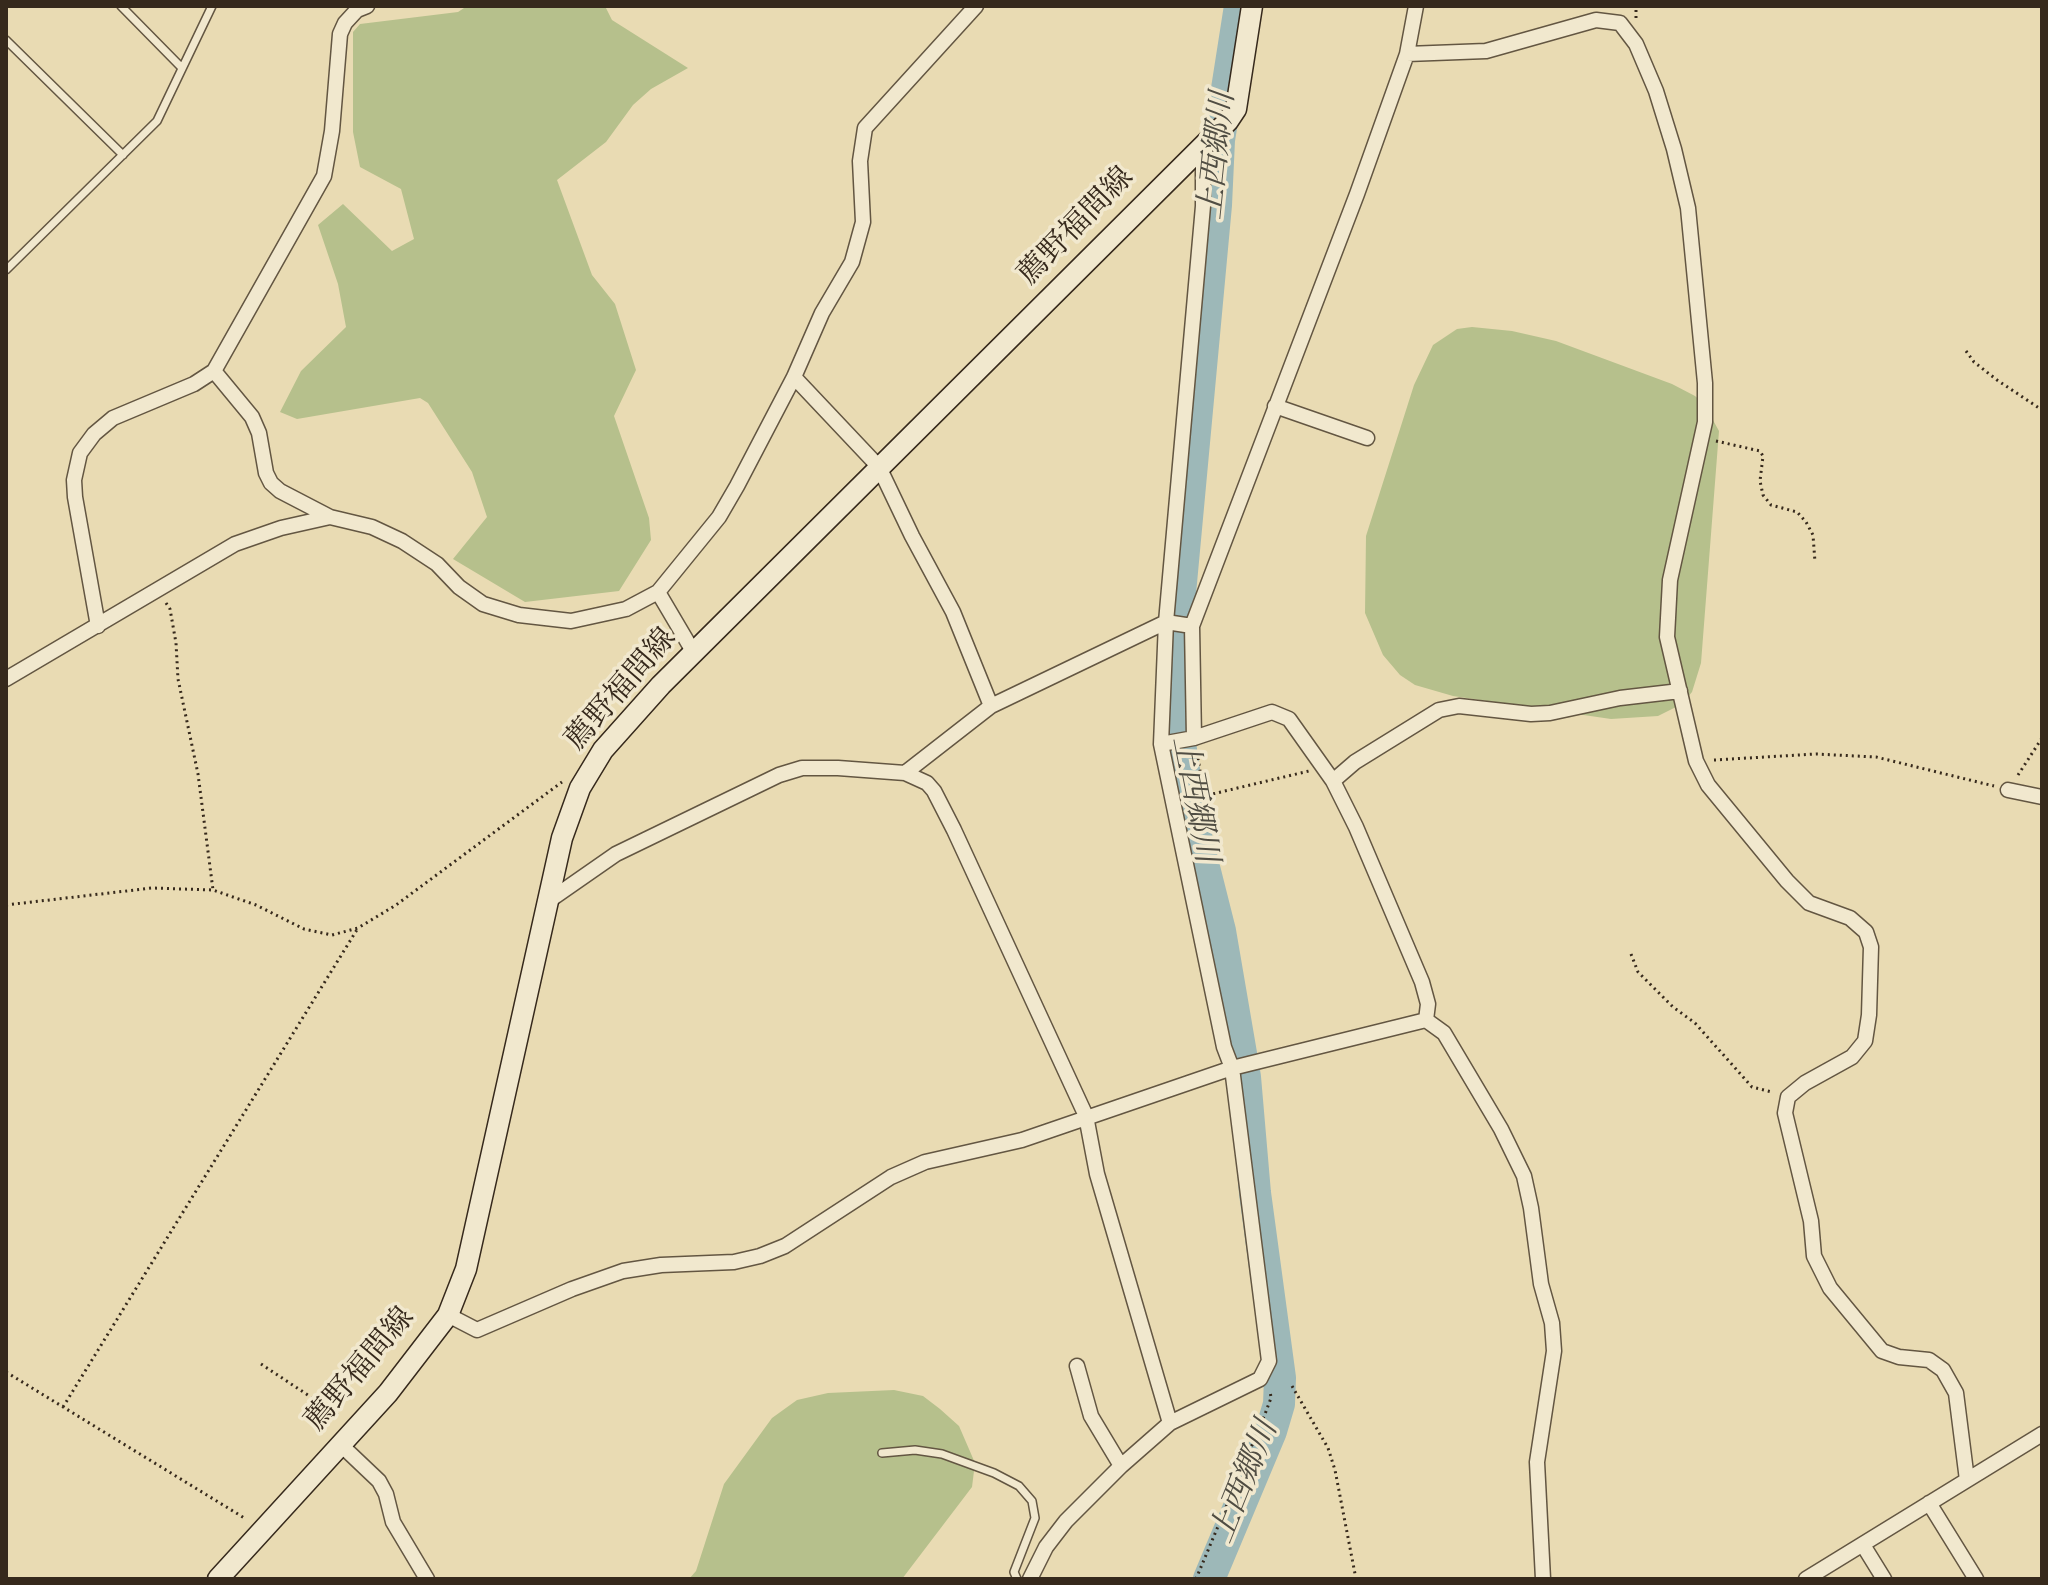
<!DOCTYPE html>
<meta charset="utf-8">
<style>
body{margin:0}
#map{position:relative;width:2048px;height:1585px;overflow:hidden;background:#e9dbb3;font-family:Vollkorn,serif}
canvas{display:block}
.frame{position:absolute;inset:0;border:8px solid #36291c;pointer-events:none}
</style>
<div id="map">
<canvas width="2048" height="1585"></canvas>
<div class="frame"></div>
</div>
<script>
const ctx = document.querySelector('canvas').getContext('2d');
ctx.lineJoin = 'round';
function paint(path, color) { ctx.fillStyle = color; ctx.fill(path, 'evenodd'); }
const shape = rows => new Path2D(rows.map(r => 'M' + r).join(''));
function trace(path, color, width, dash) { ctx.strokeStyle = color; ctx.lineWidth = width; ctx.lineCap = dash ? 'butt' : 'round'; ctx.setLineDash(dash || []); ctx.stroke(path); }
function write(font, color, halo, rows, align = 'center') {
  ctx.font = font + ' Vollkorn,"Noto Serif JP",serif'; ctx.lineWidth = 7; ctx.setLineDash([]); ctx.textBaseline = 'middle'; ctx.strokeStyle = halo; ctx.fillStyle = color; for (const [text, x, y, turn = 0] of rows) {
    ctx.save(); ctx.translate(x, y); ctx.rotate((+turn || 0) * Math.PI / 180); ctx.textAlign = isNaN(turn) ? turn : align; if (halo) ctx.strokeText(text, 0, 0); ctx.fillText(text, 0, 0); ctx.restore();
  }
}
const green = shape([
 [467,6,605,6,612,20,688,68,651,89,633,105,606,142,557,180,592,275,615,304,636,370,614,416,649,518,651,540,619,591,525,602,453,559,487,517,472,472,428,403,420,398,297,419,280,412,301,371,346,327,338,284,318,225,343,204,392,251,414,239,401,189,360,167,353,132,353,32,360,24,458,12],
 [1472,327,1512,331,1556,341,1672,384,1695,396,1704,404,1719,431,1701,663,1692,692,1682,704,1658,716,1611,719,1453,696,1415,685,1400,675,1383,655,1365,613,1366,536,1414,385,1433,345,1457,329],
 [894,1390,923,1396,940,1409,959,1426,975,1463,972,1487,902,1579,689,1579,696,1571,724,1484,772,1418,797,1400,828,1393]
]);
const river = shape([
 [1209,1579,1271,1431,1279,1404,1280,1378,1255,1193,1245,1077,1220,931,1191,816,1176,717,1175,661,1179,604,1216,205,1219,140,1240,6]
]);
const path = shape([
 [1636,18,1636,6],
 [1966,351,1974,362,1997,380,2042,410],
 [1716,441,1760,451,1763,456,1760,481,1763,495,1771,505,1797,512,1806,522,1813,535,1815,562],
 [166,603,170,609,176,643,178,679,198,774,213,890],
 [1197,752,1204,796,1309,771],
 [1714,760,1816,754,1876,757,1994,786],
 [2018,775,2042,738],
 [6,905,152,888,213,890,256,905,304,929,332,935,358,928,396,905,562,782],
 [1631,954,1638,972,1673,1007,1695,1023,1752,1087,1772,1092],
 [261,1364,341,1417],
 [6,1372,246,1519],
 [1292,1386,1328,1448,1335,1470,1356,1579],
 [63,1407,358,928],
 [1196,1579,1265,1414,1271,1398,1270,1390]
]);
const service = shape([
 [121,6,182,68],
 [6,40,123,155],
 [6,270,157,121,212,6],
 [882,1453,915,1450,942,1454,994,1473,1019,1486,1032,1501,1035,1518,1014,1572,1017,1579]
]);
const minor = shape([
 [1407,54,1486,51,1596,20,1620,23,1636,44,1656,91,1674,149,1688,208,1705,383,1705,422,1670,580,1667,637,1696,761,1708,785,1787,881,1809,903,1850,918,1866,932,1871,947,1869,1015,1865,1041,1852,1057,1805,1083,1788,1097,1785,1113,1811,1221,1814,1256,1830,1288,1882,1351,1899,1357,1929,1360,1943,1370,1956,1393,1967,1480],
 [214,371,252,417,259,433,266,473,271,483,280,491,330,517],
 [794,377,879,467,912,536,953,612,991,706],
 [1275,406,1367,438],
 [658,592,694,653],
 [98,626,75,497,74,480,80,453,94,434,113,418,194,384,214,371,324,176,332,131,340,34,345,23,357,10,367,6],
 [6,679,235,544,281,528,330,517,372,527,402,541,437,564,459,587,483,604,519,615,571,621,626,609,658,592,719,517,737,486,794,377,822,313,852,262,863,222,860,161,865,128,976,6],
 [1194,738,1192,626,1357,194,1407,54,1416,6],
 [1161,744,1194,738,1272,712,1289,719,1333,781,1356,827,1422,982,1428,1004,1426,1020],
 [905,773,991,706,1166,622,1192,626],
 [1333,781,1355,762,1439,710,1459,706,1531,714,1550,713,1620,698,1680,691],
 [2008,790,2042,797],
 [547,902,616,854,779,775,802,768,838,768,905,773,927,783,934,791,954,830,1086,1116,1097,1174,1170,1423],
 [1426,1020,1444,1033,1501,1129,1524,1176,1531,1208,1541,1284,1552,1323,1554,1351,1537,1462,1543,1579],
 [448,1315,477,1330,572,1289,623,1271,661,1265,734,1262,760,1256,785,1246,891,1177,925,1162,1022,1140,1232,1068,1426,1020],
 [1077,1366,1091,1416,1121,1466],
 [340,1444,379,1481,386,1494,393,1522,427,1579],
 [1929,1503,1976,1579],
 [1863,1545,1884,1579],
 [1030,1579,1046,1547,1066,1521,1121,1466,1170,1423,1260,1379,1269,1361,1232,1068,1224,1047,1161,744,1166,622,1203,206,1203,147],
 [1806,1579,2042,1434]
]);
const secondary = shape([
 [218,1579,388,1393,448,1315,466,1269,562,838,580,788,603,750,661,685,1228,121,1236,109,1252,6]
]);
const streetNames = [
 ["薦野福間線",1078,228,-46],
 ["薦野福間線",623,691,-49],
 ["薦野福間線",362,1371,-50]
];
const waterNames = [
 ["上西郷川",1220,156,-84],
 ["上西郷川",1192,800,79],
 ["上西郷川",1247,1483,-68]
];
paint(green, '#b6c08c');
trace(river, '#9db8b8', 32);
trace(service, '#635642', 10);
trace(minor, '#635642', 17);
trace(secondary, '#36291c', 23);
trace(path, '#36291c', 3, [2, 4]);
trace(service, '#f1e8ce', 7);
trace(minor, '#f1e8ce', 14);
trace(secondary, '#f1e8ce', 20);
write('30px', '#36291c', '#f1e8ce', streetNames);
write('italic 32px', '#504d43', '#f1e8ce', waterNames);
</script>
